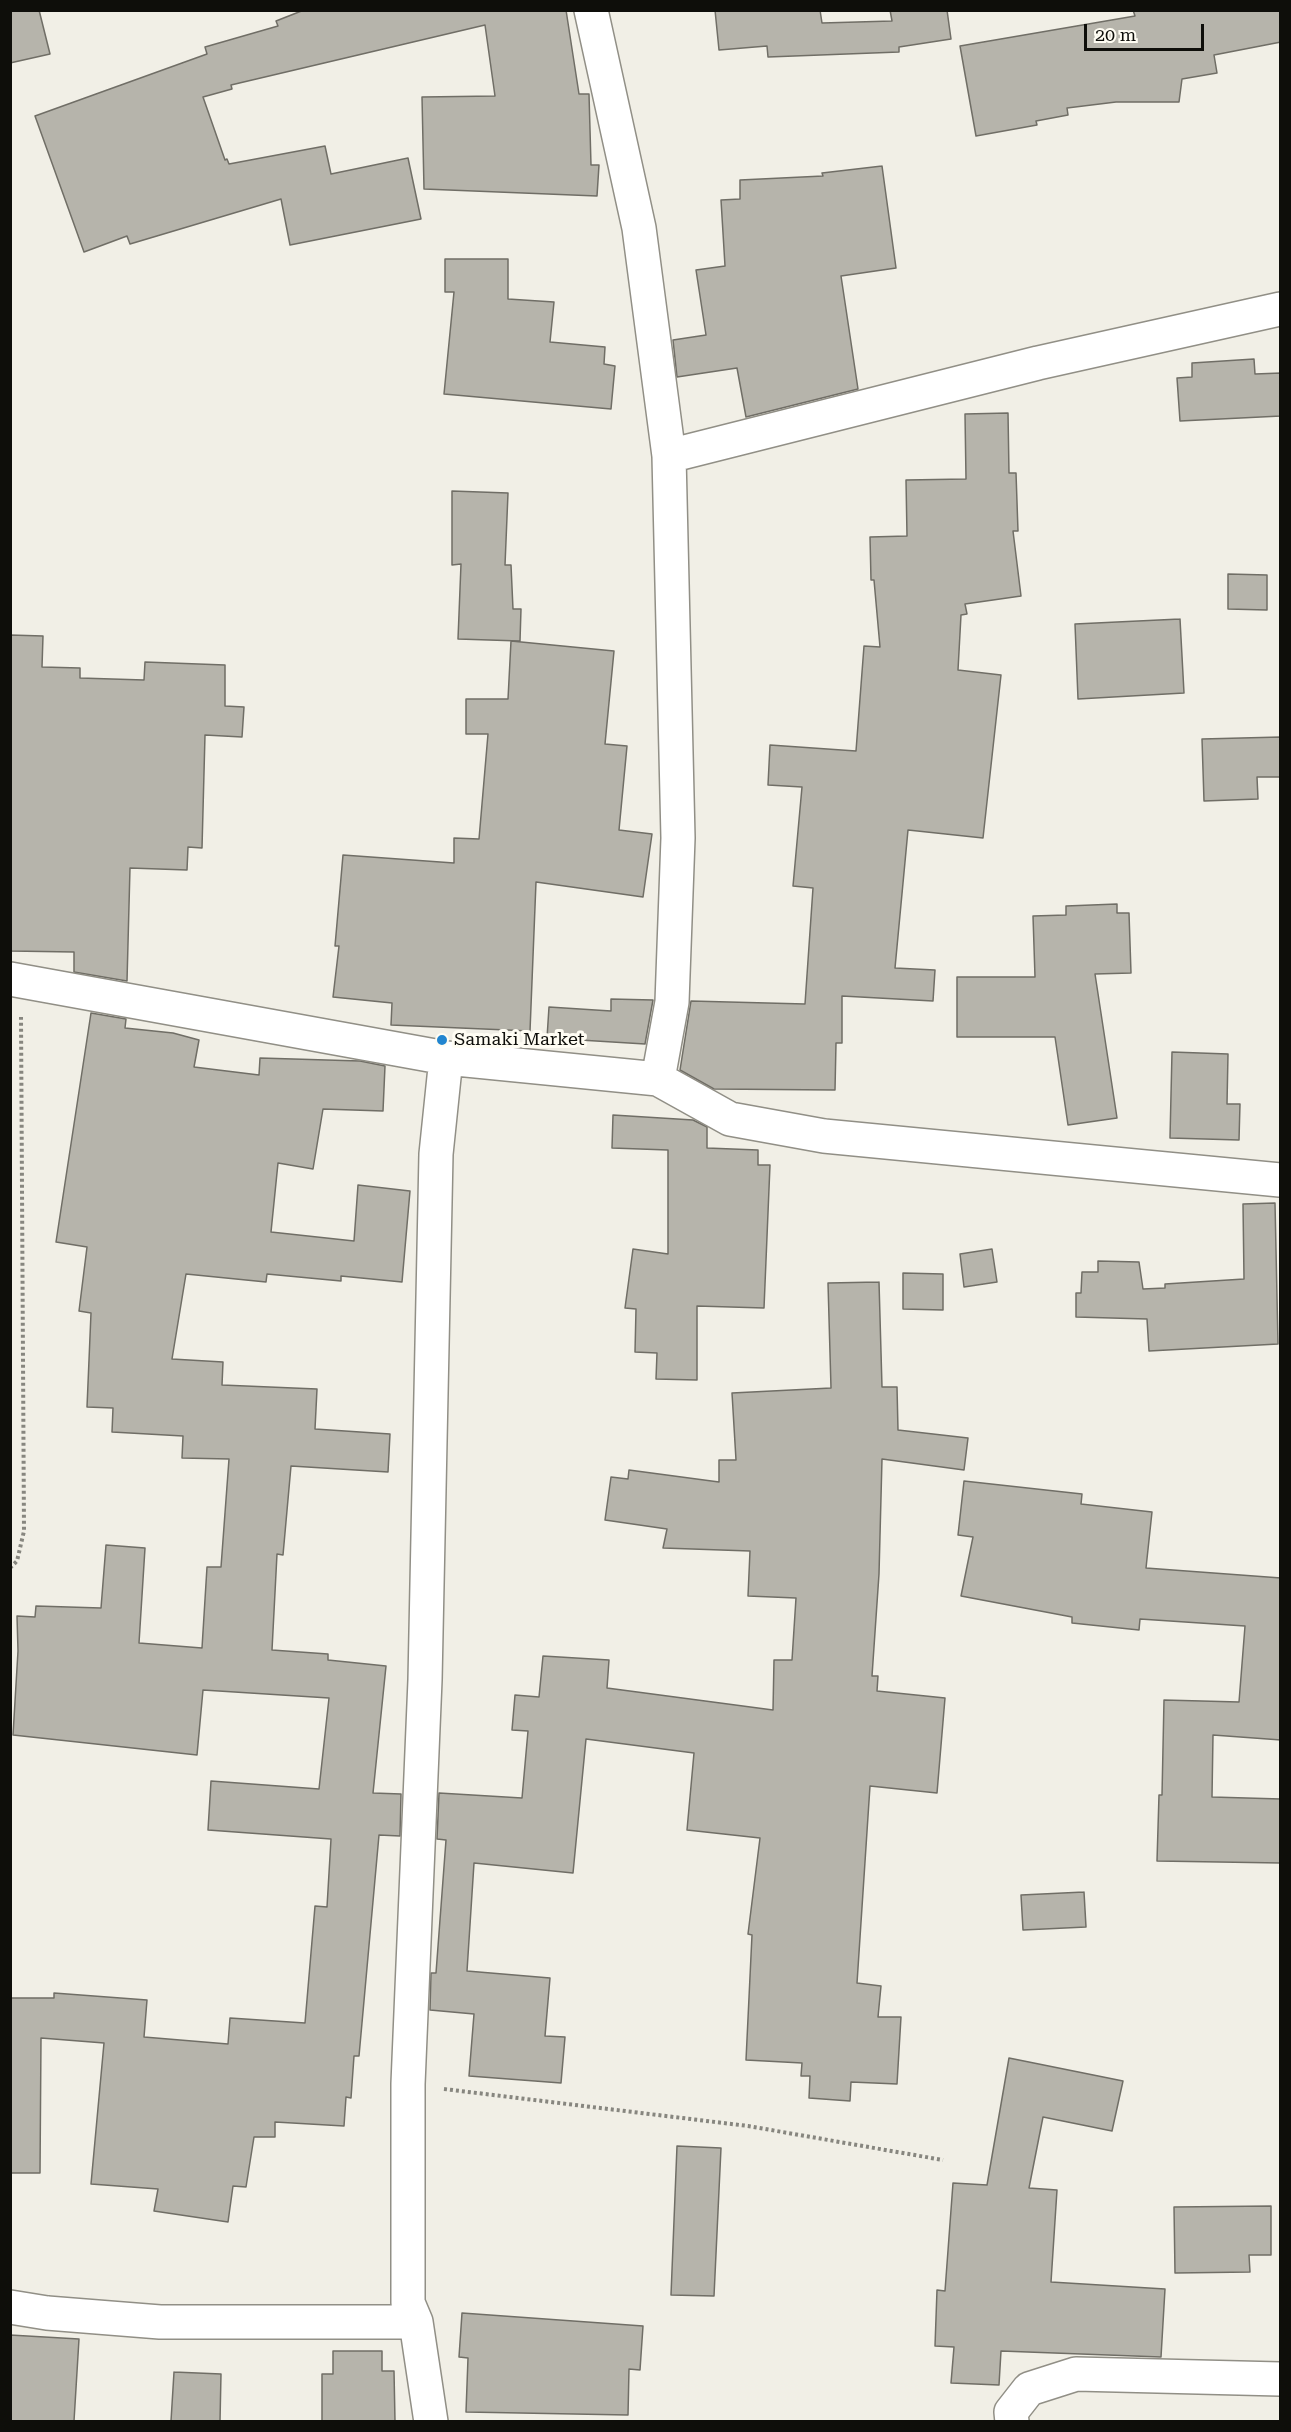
<!DOCTYPE html>
<style>
body{margin:0}
#map{position:relative;width:1291px;height:2432px;overflow:hidden;background:#f1efe6;font-family:"Roboto Serif",serif}
canvas{display:block}
.frame{position:absolute;inset:0;border:12px solid #0e0e0a;pointer-events:none}
.scale{position:absolute;left:1084px;top:24px;width:120px;height:27px;box-sizing:border-box;border:3px solid #0e0e0a;border-top:0;padding-left:8px;font-size:18px;line-height:21px;white-space:nowrap;color:#0e0e0a;-webkit-text-stroke:4px #fffdf3;paint-order:stroke}
</style>
<div id="map">
<canvas width="1291" height="2432"></canvas>
<div class="frame"></div>
<div class="scale">20 m</div>
</div>
<script>
const ctx = document.querySelector('canvas').getContext('2d');
ctx.lineJoin = 'round';
function paint(path, color) { ctx.fillStyle = color; ctx.fill(path, 'evenodd'); }
const shape = rows => new Path2D(rows.map(r => 'M' + r).join(''));
function trace(path, color, width, dash) { ctx.strokeStyle = color; ctx.lineWidth = width; ctx.lineCap = dash ? 'butt' : 'round'; ctx.setLineDash(dash || []); ctx.stroke(path); }
function write(font, color, halo, rows, align = 'center') {
  ctx.font = font + ' "Roboto Serif",serif'; ctx.lineWidth = 6; ctx.setLineDash([]); ctx.textBaseline = 'middle'; ctx.strokeStyle = halo; ctx.fillStyle = color; for (const [text, x, y, turn = 0] of rows) {
    ctx.save(); ctx.translate(x, y); ctx.rotate((+turn || 0) * Math.PI / 180); ctx.textAlign = isNaN(turn) ? turn : align; if (halo) ctx.strokeText(text, 0, 0); ctx.fillText(text, 0, 0); ctx.restore();
  }
}
const building = shape([
 [10,10,39,10,50,54,10,63,10,10],
 [304,10,566,10,579,94,589,94,591,165,599,165,597,196,424,189,422,97,495,96,485,25,231,85,232,89,203,97,225,160,227,159,229,164,325,146,331,174,408,158,421,219,290,245,281,199,130,244,127,236,84,252,35,116,207,54,205,47,278,26,276,21,304,10],
 [715,10,820,10,822,23,892,21,890,10,947,10,951,39,899,47,899,52,768,57,767,46,719,50,715,10],
 [1133,10,1281,10,1281,42,1214,55,1217,73,1182,79,1179,102,1116,102,1067,108,1068,115,1036,121,1037,125,976,136,960,46,1135,16,1133,10],
 [882,166,896,268,841,276,858,389,746,417,737,368,677,377,673,340,706,335,696,270,725,266,721,200,740,199,740,180,823,176,822,173,882,166],
 [445,259,508,259,508,299,554,302,550,342,605,347,604,364,615,366,611,409,444,394,454,292,445,292,445,259],
 [1254,359,1255,374,1281,373,1281,416,1180,421,1177,378,1192,377,1192,363,1254,359],
 [1008,413,1009,473,1016,473,1018,531,1013,531,1021,596,965,604,967,614,961,615,958,670,1001,675,983,838,908,830,895,968,935,970,933,1001,842,996,842,1043,836,1043,835,1090,714,1089,680,1070,691,1001,805,1004,813,888,793,886,802,787,768,785,770,745,856,751,864,646,880,647,874,580,871,580,870,537,907,536,906,480,966,479,965,414,1008,413],
 [452,491,508,493,505,565,511,565,513,609,521,609,520,641,458,639,461,564,452,565,452,491],
 [1228,574,1267,575,1267,610,1228,609,1228,574],
 [1180,619,1184,693,1078,699,1075,624,1180,619],
 [10,635,43,636,42,667,80,668,80,678,144,680,145,662,225,665,225,706,244,707,242,737,205,735,202,848,188,847,187,870,130,868,127,981,74,972,74,952,10,951,10,635],
 [511,641,614,651,605,744,627,746,619,830,652,834,643,897,536,882,530,1031,391,1025,392,1003,333,997,339,946,335,946,343,855,454,863,454,838,479,839,488,734,466,734,466,699,508,699,511,641],
 [1281,737,1281,777,1257,777,1258,799,1204,801,1202,739,1281,737],
 [1117,904,1117,913,1129,913,1131,973,1095,974,1117,1118,1068,1125,1055,1037,957,1037,957,977,1035,977,1033,916,1066,915,1066,906,1117,904],
 [611,999,653,1000,645,1044,547,1038,549,1007,611,1011,611,999],
 [91,1013,126,1019,125,1028,173,1033,199,1040,194,1067,259,1075,260,1058,360,1061,385,1066,383,1111,323,1109,313,1169,278,1163,271,1232,354,1241,358,1185,410,1191,402,1282,341,1276,341,1281,267,1274,266,1282,186,1274,172,1359,223,1362,222,1385,317,1389,315,1429,390,1434,388,1472,291,1466,283,1555,277,1554,272,1650,328,1654,328,1660,386,1666,373,1793,401,1794,400,1836,379,1835,359,2056,354,2056,351,2098,346,2097,344,2126,275,2122,275,2137,254,2137,246,2187,233,2186,228,2222,154,2211,158,2189,91,2184,104,2043,41,2038,40,2173,10,2173,10,1998,54,1998,54,1993,147,2000,144,2037,228,2044,230,2018,305,2023,315,1906,327,1907,331,1839,208,1830,211,1781,319,1789,329,1698,203,1690,197,1755,13,1735,18,1651,17,1616,35,1617,36,1606,101,1608,106,1545,145,1548,139,1643,202,1648,207,1567,221,1567,229,1459,182,1458,183,1436,112,1432,113,1408,87,1407,91,1313,79,1311,87,1247,56,1242,91,1013],
 [1172,1052,1228,1054,1227,1104,1240,1104,1239,1140,1170,1138,1172,1052],
 [613,1115,693,1120,707,1127,707,1148,758,1150,758,1165,770,1165,764,1308,697,1306,697,1380,656,1379,657,1353,635,1352,636,1309,625,1308,633,1249,668,1254,668,1150,612,1148,613,1115],
 [1275,1203,1278,1344,1149,1351,1147,1319,1076,1317,1076,1293,1081,1293,1082,1272,1098,1272,1098,1261,1139,1262,1143,1289,1165,1288,1165,1284,1244,1279,1243,1204,1275,1203],
 [992,1249,997,1282,964,1287,960,1254,992,1249],
 [903,1273,943,1274,943,1310,903,1309,903,1273],
 [879,1282,882,1387,897,1387,898,1430,968,1438,964,1470,882,1459,879,1574,872,1676,878,1676,877,1691,945,1698,937,1793,870,1786,857,1983,881,1986,878,2017,901,2017,897,2084,851,2082,850,2101,809,2098,810,2076,801,2076,802,2063,746,2060,752,1935,748,1934,760,1838,687,1830,694,1753,586,1739,573,1873,474,1863,467,1971,550,1978,545,2036,565,2037,561,2083,469,2076,474,2014,430,2010,431,1973,436,1973,446,1840,437,1839,439,1793,522,1798,528,1731,512,1730,515,1695,539,1697,543,1656,609,1660,607,1688,773,1710,774,1660,792,1660,796,1598,748,1596,750,1551,663,1548,667,1529,605,1520,611,1477,628,1479,629,1470,719,1482,719,1460,736,1460,732,1393,831,1388,828,1283,879,1282],
 [964,1481,1082,1494,1081,1504,1152,1512,1146,1568,1281,1578,1281,1740,1213,1735,1212,1797,1281,1799,1281,1863,1157,1861,1159,1795,1162,1795,1164,1700,1239,1702,1245,1626,1140,1619,1139,1630,1072,1623,1072,1617,961,1596,973,1537,958,1535,964,1481],
 [1084,1892,1086,1927,1023,1930,1021,1895,1084,1892],
 [1009,2058,1123,2081,1112,2131,1043,2117,1029,2188,1057,2190,1051,2282,1165,2289,1161,2357,1001,2351,999,2385,951,2383,954,2347,935,2346,937,2290,945,2291,953,2183,987,2185,1009,2058],
 [677,2146,721,2148,714,2296,671,2295,677,2146],
 [1271,2206,1271,2255,1249,2255,1250,2272,1175,2273,1174,2207,1271,2206],
 [462,2313,643,2326,640,2370,629,2369,628,2415,466,2412,468,2358,459,2357,462,2313],
 [10,2335,79,2339,74,2421,10,2421,10,2335],
 [333,2351,382,2351,382,2371,394,2371,395,2421,322,2421,322,2374,333,2374,333,2351],
 [174,2372,221,2374,220,2421,171,2421,174,2372]
]);
const path = shape([
 [10,1568,17,1561,24,1531,21,1017],
 [444,2089,748,2126,943,2160]
]);
const street = shape([
 [591,10,639,228,669,456,678,838,672,1002,658,1079,730,1119,824,1136,1280,1180],
 [669,456,1038,363,1280,309],
 [10,979,446,1058,436,1154,425,1680,408,2084,408,2303,416,2322,431,2422],
 [446,1058,658,1079],
 [10,2307,47,2313,160,2322,416,2322],
 [1012,2422,1011,2412,1029,2389,1076,2374,1280,2379]
]);
const markers = [
 [442,1040,6,"#2185d0"]
];
const poiNames = [
 ["Samaki Market",454,1040]
];
paint(building, '#b6b4ab');
trace(building, '#706e66', 1.5);
trace(street, '#918f86', 36);
trace(path, '#87867f', 4, [3, 3]);
trace(street, '#fff', 33);
for (const [x, y, r, color] of markers) { const dot = new Path2D(); dot.arc(x, y, r, 0, 2 * Math.PI); ctx.fillStyle = color; ctx.fill(dot); trace(dot, '#fffdf3', 2); }
write('18px', '#0e0e0a', '#fffdf3', poiNames, 'left');
</script>
